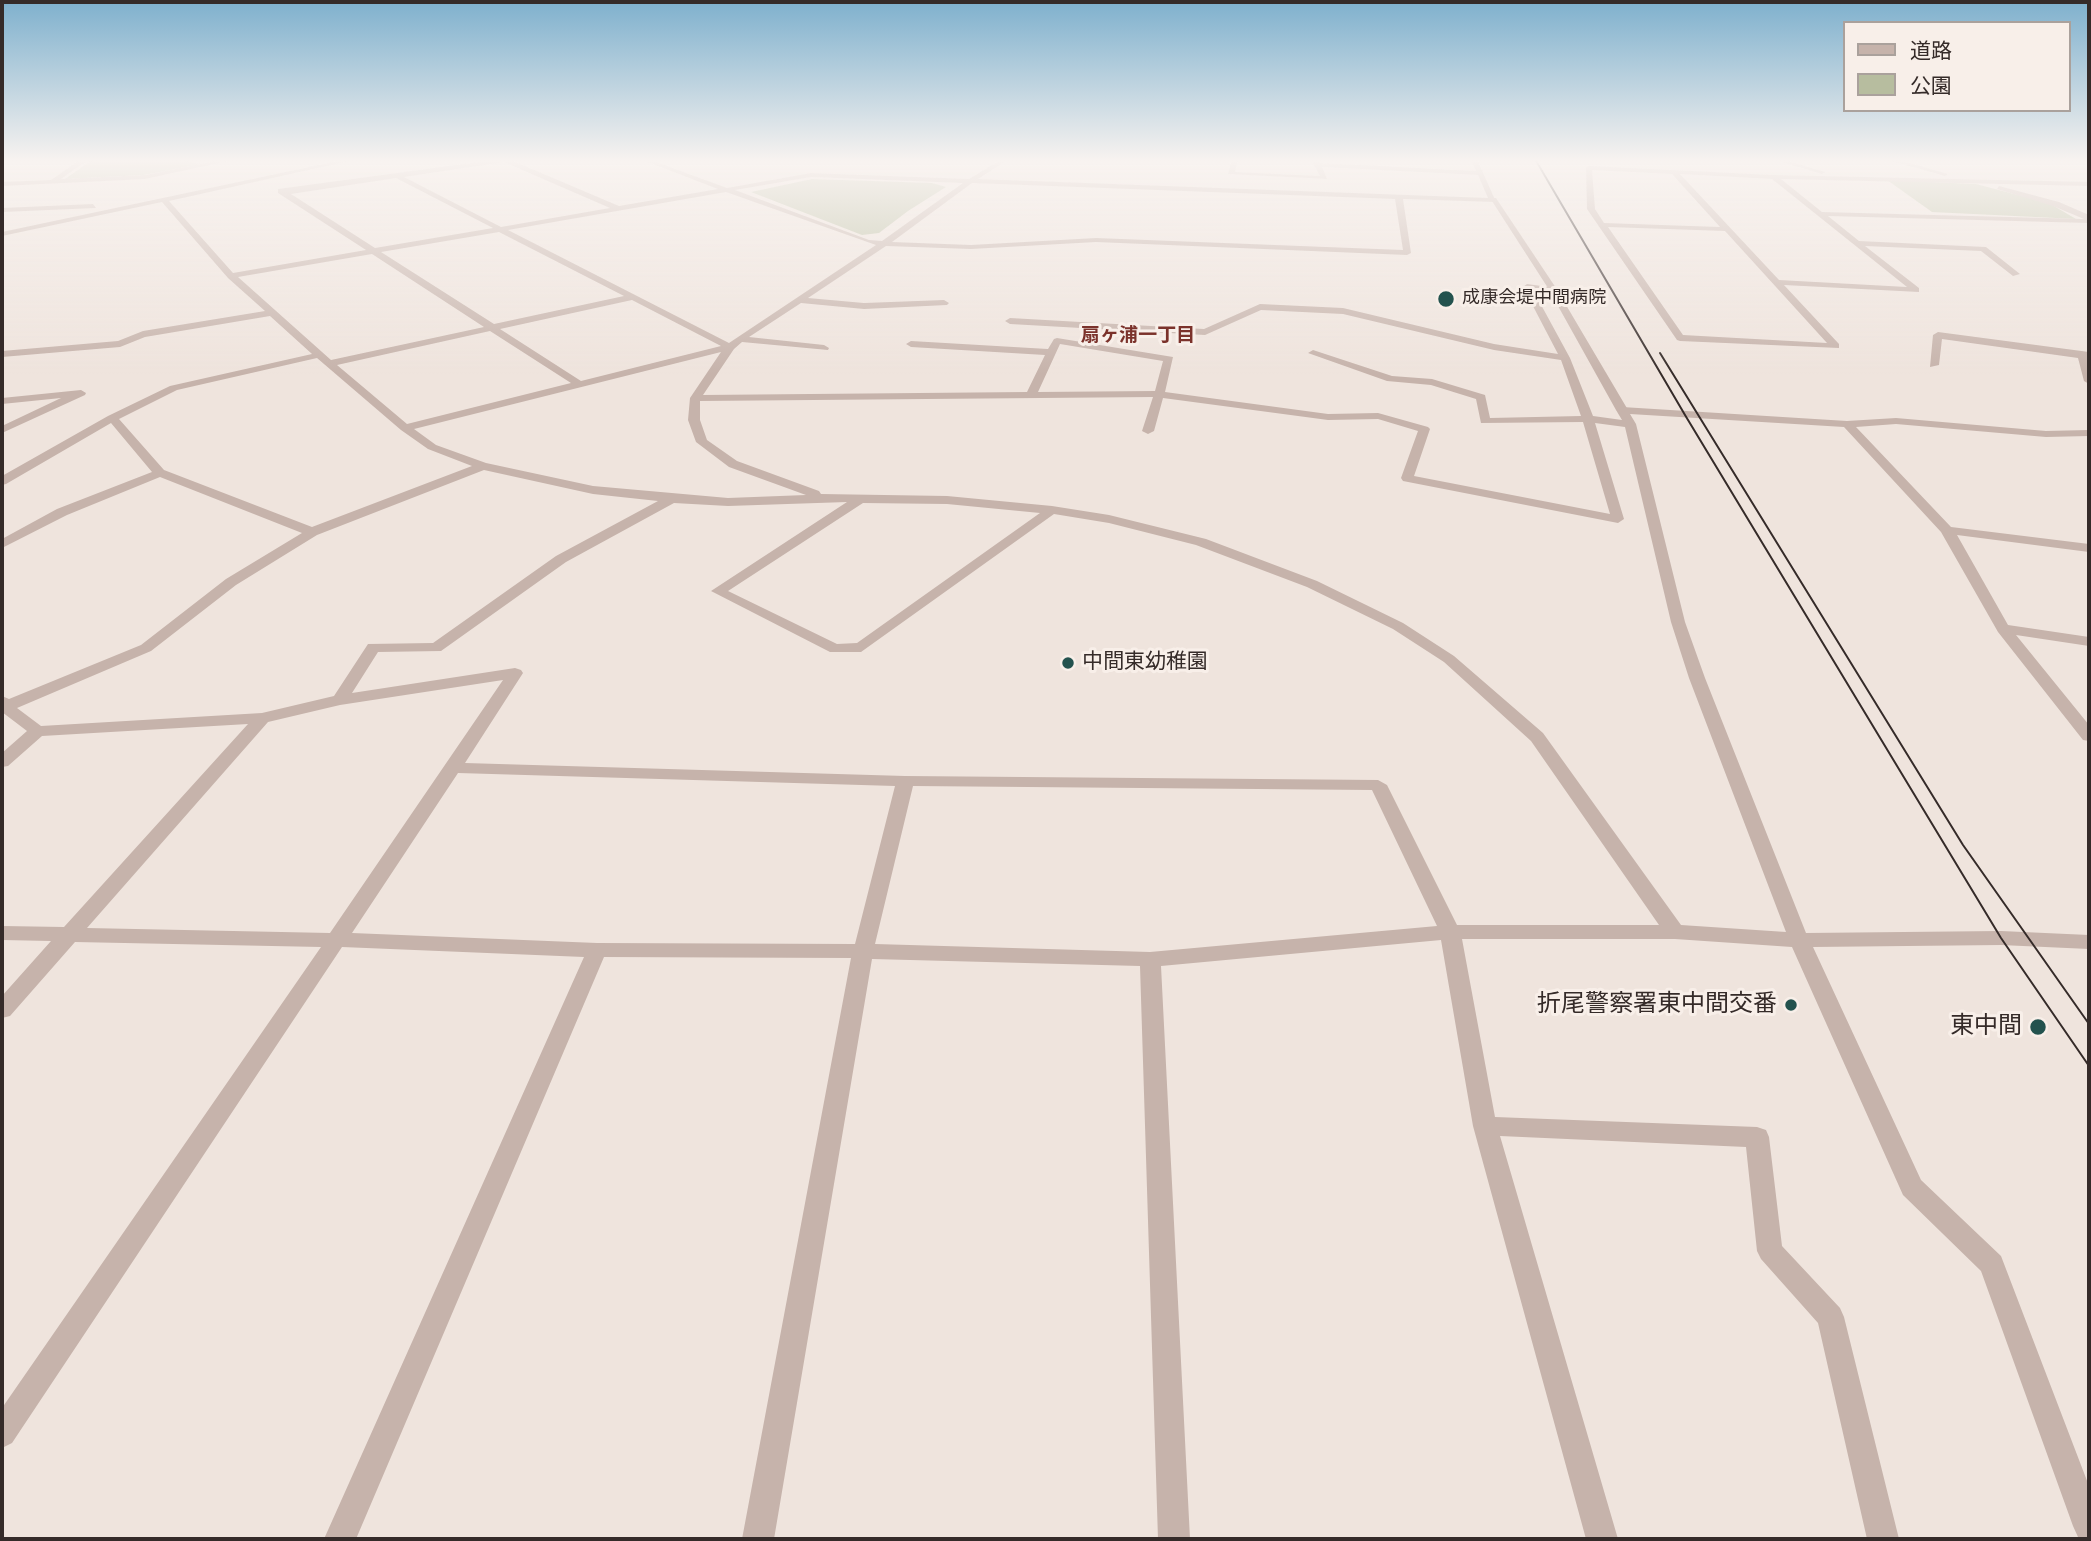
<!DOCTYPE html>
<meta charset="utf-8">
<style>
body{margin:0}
#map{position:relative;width:2091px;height:1541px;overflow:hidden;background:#efe4dd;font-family:"Nunito Sans","Noto Sans JP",sans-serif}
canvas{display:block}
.frame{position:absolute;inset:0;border:4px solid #352b29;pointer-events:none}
.legend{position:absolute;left:1843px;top:21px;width:228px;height:91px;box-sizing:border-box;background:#f8efe9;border:2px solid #aaa19c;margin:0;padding:9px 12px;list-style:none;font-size:21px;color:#352b29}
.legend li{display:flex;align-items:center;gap:14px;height:35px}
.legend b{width:35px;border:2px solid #aaa19c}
</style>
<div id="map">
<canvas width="2091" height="1541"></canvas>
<div class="frame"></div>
<ul class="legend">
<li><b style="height:9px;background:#c6b3ab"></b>道路</li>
<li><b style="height:19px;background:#b7bd9f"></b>公園</li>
</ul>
</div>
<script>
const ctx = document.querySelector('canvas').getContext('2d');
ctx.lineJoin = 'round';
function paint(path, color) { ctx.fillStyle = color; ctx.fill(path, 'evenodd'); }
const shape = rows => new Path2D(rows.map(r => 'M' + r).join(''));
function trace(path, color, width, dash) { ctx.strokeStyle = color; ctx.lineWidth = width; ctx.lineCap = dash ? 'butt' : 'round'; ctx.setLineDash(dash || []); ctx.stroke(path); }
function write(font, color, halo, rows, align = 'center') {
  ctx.font = font + ' "Nunito Sans","Noto Sans JP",sans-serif'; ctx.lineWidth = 6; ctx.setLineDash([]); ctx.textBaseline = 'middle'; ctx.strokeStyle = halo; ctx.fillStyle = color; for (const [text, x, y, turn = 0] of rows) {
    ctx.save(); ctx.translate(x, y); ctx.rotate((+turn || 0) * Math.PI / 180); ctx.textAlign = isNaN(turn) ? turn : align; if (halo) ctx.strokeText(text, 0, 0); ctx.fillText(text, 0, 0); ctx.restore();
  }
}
const green = shape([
 [105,159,174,159,201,164,144,175,65,179,89,162],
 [812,179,932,183,946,187,908,211,879,233,862,235,751,192],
 [1887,180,1976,184,2049,203,2076,219,1932,212]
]);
const minor = shape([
 [87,159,98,159,82,164,61,179,145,175,226,159,237,159,145,179,2,186,2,182,51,180,78,161,87,159],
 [347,159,358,159,169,201,233,273,366,250,278,193,278,189,501,159,515,159,513,161,619,206,718,189,640,159,648,159,727,188,811,173,969,179,1002,159,1009,159,978,179,1488,198,1478,175,1322,167,1327,179,1228,174,1232,159,1238,159,1235,172,1320,176,1311,159,1317,159,1320,163,1476,171,1471,159,1477,159,1496,202,1403,199,1411,253,1407,255,1096,242,971,249,886,246,808,298,864,303,944,300,949,303,947,305,864,309,801,303,749,337,824,345,829,348,828,350,742,342,734,349,703,395,1027,392,1045,355,911,347,906,344,911,341,1048,349,1054,339,1057,338,1173,357,1165,392,1328,414,1378,413,1428,427,1430,429,1414,476,1610,514,1583,422,1481,423,1476,399,1431,385,1387,381,1308,353,1313,350,1392,376,1432,379,1485,395,1490,418,1581,416,1561,360,1494,350,1343,314,1261,310,1205,335,1010,324,1005,321,1010,318,1204,329,1260,304,1343,308,1494,344,1558,354,1523,287,1527,284,1556,288,1552,291,1533,290,1570,358,1593,416,1622,420,1616,410,1622,407,1847,421,1896,418,2046,431,2089,430,2089,436,2046,437,1896,424,1856,427,1951,527,2089,544,2089,552,1957,535,2008,625,2089,637,2089,646,2016,635,2089,725,2089,741,2083,740,1998,632,1941,532,1844,427,1630,414,1636,424,1685,622,1705,678,1806,933,2001,931,2089,935,2089,949,2001,945,1813,947,1921,1180,2001,1256,2089,1486,2089,1539,2078,1537,2073,1526,1981,1271,1903,1195,1792,947,1675,939,1462,939,1495,1117,1757,1127,1766,1130,1769,1137,1782,1246,1840,1308,1844,1317,1899,1539,1867,1539,1818,1323,1761,1259,1757,1251,1746,1147,1500,1136,1618,1539,1586,1539,1473,1126,1441,940,1161,966,1190,1539,1158,1539,1140,966,872,959,774,1539,742,1539,851,958,604,957,356,1539,324,1539,584,957,342,947,12,1443,2,1448,2,1408,321,947,75,942,10,1016,2,1018,2,996,51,941,2,940,2,926,64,927,248,724,42,736,8,766,2,767,2,753,27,731,2,712,2,696,9,699,141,645,226,579,302,533,160,477,67,515,2,548,2,539,57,509,152,472,111,423,6,484,2,485,2,476,108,416,170,386,312,354,270,316,145,337,120,347,2,357,2,351,118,341,143,331,265,311,228,278,162,202,2,236,2,232,347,159],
 [504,162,610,208,501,227,404,177,504,162],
 [811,177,963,183,882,241,869,240,735,190,811,177],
 [396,178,493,228,375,248,291,194,396,178],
 [972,183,1395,199,1403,250,1096,238,971,245,892,242,972,183],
 [726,192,876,245,729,343,508,230,726,192],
 [499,232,624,296,494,324,381,252,499,232],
 [372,254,484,327,331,360,238,277,372,254],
 [632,300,721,346,581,381,500,329,632,300],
 [490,331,571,383,407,424,337,365,490,331],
 [1060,344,1163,361,1155,391,1038,392,1060,344],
 [721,352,690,398,688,420,696,442,729,467,806,495,728,498,593,486,486,463,436,445,414,429,721,352],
 [317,358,401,430,428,449,472,466,312,527,164,470,119,419,177,390,317,358],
 [1153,397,1142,431,1148,434,1154,431,1163,398,1328,420,1378,419,1418,431,1401,478,1403,481,1618,523,1624,519,1595,423,1625,427,1671,622,1689,678,1786,932,1681,925,1543,733,1454,656,1403,623,1317,581,1206,539,1109,515,1052,506,947,496,821,494,819,491,737,461,707,440,700,420,700,401,1153,397],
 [484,470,593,494,658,501,556,556,433,643,368,644,334,696,262,713,41,726,17,708,151,651,236,585,317,535,484,470],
 [847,502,711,591,830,652,861,652,1054,514,1109,523,1196,545,1307,587,1393,629,1444,662,1531,741,1659,925,1457,925,1387,785,1378,780,905,776,465,763,523,673,521,670,515,668,352,693,378,652,441,651,566,562,674,503,728,506,847,502],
 [863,503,947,504,1040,513,857,643,837,644,728,591,863,503],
 [503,680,330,933,87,928,268,722,340,705,503,680],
 [458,773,895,786,855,944,597,943,352,933,458,773],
 [913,786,1372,790,1437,926,1150,952,875,944,913,786],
 [1772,159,1781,159,1825,172,1822,174,1772,159],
 [1885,159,1895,159,1948,174,1945,176,1885,159],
 [1589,166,1774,175,2089,182,2089,186,1781,179,1822,212,2084,219,2053,206,1997,189,1999,186,2059,202,2089,215,2089,223,1828,216,1859,241,1986,247,2020,274,2013,276,1981,251,1865,246,1919,288,1919,292,1784,285,1839,344,1839,348,1680,341,1677,340,1587,209,1586,168,1589,166],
 [1592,170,1672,174,1720,227,1604,223,1595,209,1592,170],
 [1680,174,1772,179,1907,287,1779,280,1680,174],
 [1608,227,1725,231,1827,343,1683,335,1608,227],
 [93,204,96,208,2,212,2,208,93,204],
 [1938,332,2089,352,2089,384,2084,381,2078,358,1942,339,1939,365,1930,367,1933,335,1938,332],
 [81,390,86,393,85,395,2,433,2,426,61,398,2,404,2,398,81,390]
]);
const tertiary = shape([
 [1490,198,1496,198,1556,288,1628,410,1626,412,1616,410,1548,288,1490,198]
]);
const tram = shape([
 [1535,159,1685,415,2001,938,2089,1066],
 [1660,353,1963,845,2089,1024]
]);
const markers = [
 [1446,299,9,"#23524e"],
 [1068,663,7,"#23524e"],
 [1791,1005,7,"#23524e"],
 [2038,1027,9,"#23524e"]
];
const farPoinames = [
 ["成康会堤中間病院",1462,299]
];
const farNeighbourhoodnames = [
 ["扇ヶ浦一丁目",1138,336]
];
const poiNames = [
 ["中間東幼稚園",1082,663]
];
const nearPoinames = [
 ["折尾警察署東中間交番",1777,1005],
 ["東中間",2022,1027]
];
paint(green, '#b7bd9f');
paint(minor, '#c6b3ab');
paint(tertiary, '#c6b3ab');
trace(tram, '#352b29', 2);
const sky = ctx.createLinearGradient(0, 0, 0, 374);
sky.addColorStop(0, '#7eb0cd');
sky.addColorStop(0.43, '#f8f3f0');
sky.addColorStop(1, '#f8f3f000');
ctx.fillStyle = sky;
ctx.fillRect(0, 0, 2091, 374);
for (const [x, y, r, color] of markers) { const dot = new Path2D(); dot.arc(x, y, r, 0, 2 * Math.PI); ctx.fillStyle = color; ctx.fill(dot); trace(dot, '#f8efe9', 2.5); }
write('18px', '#352b29', '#f8efe9', farPoinames, 'left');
write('bold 19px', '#7b322b', '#f8efe9', farNeighbourhoodnames);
write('21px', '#352b29', '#f8efe9', poiNames, 'left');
write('24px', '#352b29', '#f8efe9', nearPoinames, 'right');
</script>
